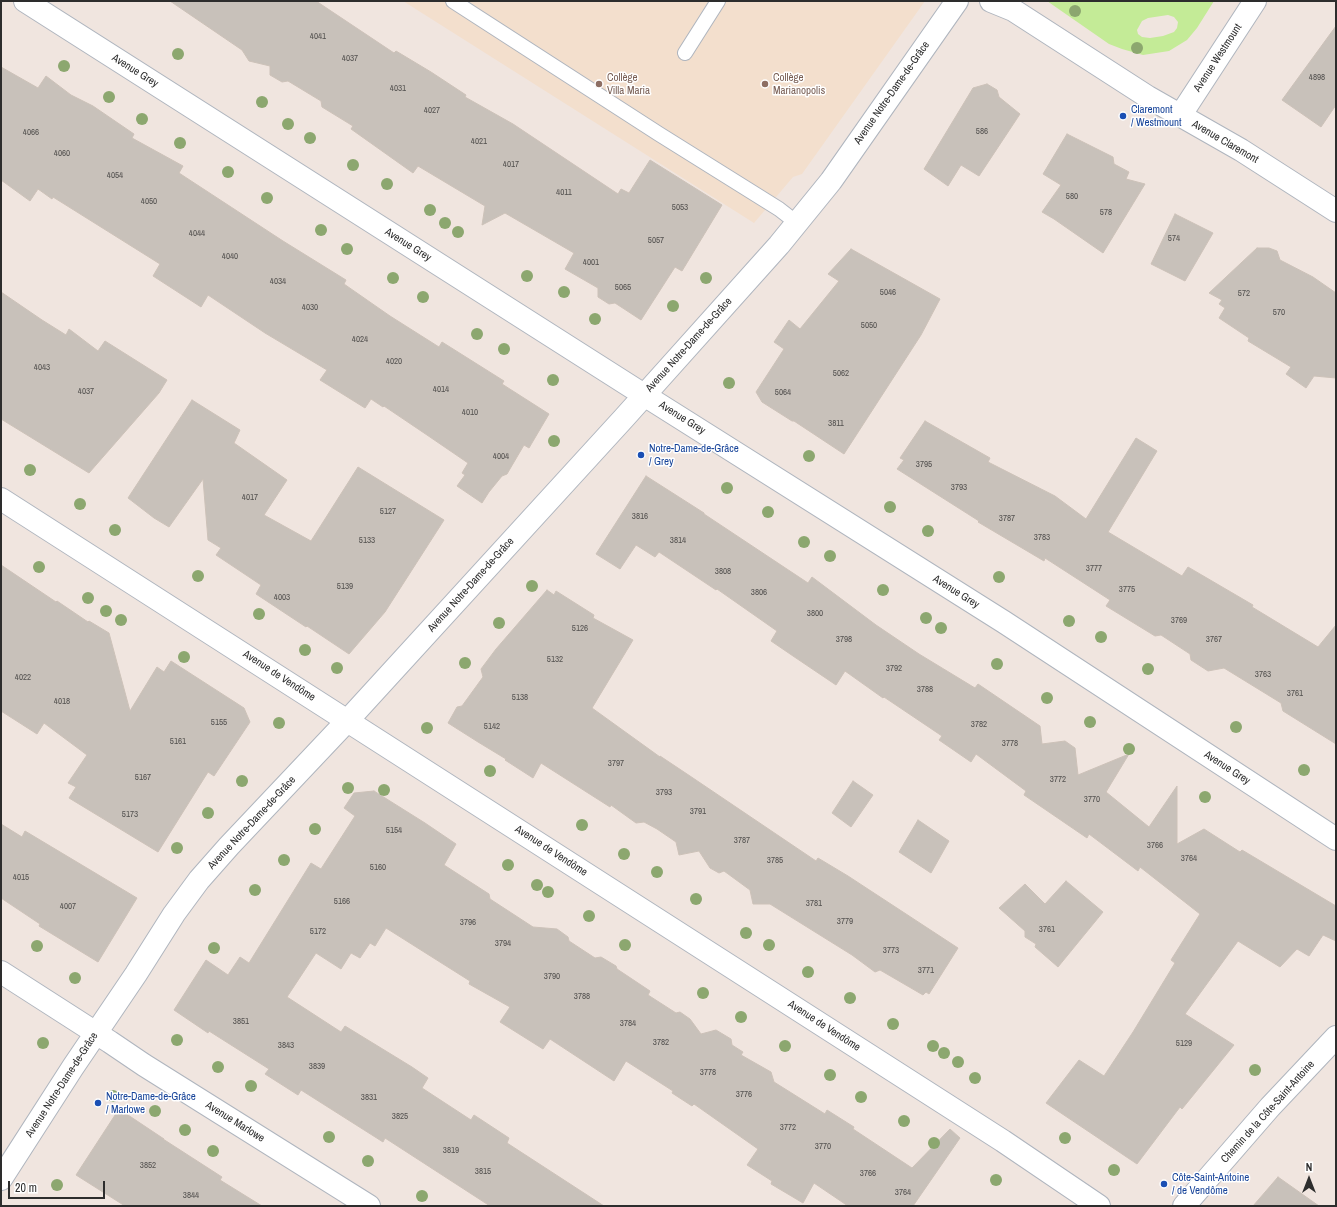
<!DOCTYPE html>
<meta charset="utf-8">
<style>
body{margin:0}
#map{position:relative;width:1337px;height:1207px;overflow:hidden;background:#f0e5df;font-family:"Archivo Narrow",sans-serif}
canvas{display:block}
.frame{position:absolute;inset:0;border:2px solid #2d2d2d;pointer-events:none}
.north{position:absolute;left:1289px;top:1159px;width:40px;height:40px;-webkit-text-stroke:3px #fff;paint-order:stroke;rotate:0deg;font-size:11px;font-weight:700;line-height:16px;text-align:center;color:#2d2d2d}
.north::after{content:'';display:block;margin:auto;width:14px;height:18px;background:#2d2d2d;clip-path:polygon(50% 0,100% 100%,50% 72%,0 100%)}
.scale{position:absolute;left:8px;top:1181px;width:97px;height:18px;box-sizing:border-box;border:2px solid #2d2d2d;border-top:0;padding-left:5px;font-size:12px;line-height:14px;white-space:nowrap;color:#2d2d2d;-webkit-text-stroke:3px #fff;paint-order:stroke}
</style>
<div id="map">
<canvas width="1337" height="1207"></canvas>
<div class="frame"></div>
<div class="north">N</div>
<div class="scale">20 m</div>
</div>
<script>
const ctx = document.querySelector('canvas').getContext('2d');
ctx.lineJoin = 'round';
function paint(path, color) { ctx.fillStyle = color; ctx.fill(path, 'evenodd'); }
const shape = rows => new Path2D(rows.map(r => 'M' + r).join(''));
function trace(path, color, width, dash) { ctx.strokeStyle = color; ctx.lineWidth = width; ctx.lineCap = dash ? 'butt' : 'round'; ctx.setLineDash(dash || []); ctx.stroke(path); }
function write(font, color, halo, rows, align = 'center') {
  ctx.font = font + ' "Archivo Narrow",sans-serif'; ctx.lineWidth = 3; ctx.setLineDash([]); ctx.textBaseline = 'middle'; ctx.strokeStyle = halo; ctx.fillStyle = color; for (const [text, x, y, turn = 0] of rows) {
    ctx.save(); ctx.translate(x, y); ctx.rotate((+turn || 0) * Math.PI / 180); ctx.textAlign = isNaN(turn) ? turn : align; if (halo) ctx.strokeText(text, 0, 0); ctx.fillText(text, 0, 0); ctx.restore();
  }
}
const education = shape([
 [403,1,925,1,802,174,793,177,754,223]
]);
const green = shape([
 [1047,1,1214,1,1197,28,1187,40,1169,51,1143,55,1122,49,1109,44],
 [1168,15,1174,17,1178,22,1177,28,1174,32,1163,36,1150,38,1142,37,1138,34,1137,30,1142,21,1148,18]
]);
const building = shape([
 [170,1,316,1,394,53,396,51,431,72,466,95,465,97,513,124,618,194,621,189,629,193,650,160,722,205,682,271,675,267,641,320,615,303,609,304,598,297,598,288,565,269,574,253,505,213,482,225,485,206,418,166,413,173,351,129,353,126,322,107,321,101,288,81,282,82,270,75,270,66,249,61,242,50,170,1],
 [1336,26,1336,105,1321,127,1282,100,1336,26],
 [1,67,38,88,46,76,71,95,93,106,134,134,132,138,183,166,179,173,283,241,346,280,344,284,390,316,439,347,442,342,504,381,502,384,549,414,529,448,524,445,507,474,502,476,489,492,482,503,457,486,465,475,462,473,468,463,427,435,384,406,383,407,371,399,365,408,320,380,327,370,265,333,208,295,201,307,153,276,160,264,53,197,52,199,38,189,30,201,1,180,1,67],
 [987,84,997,90,999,97,1020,114,979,176,961,165,948,186,924,169,973,88,987,84],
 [1067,134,1113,157,1114,164,1129,172,1126,179,1145,184,1103,253,1054,219,1042,212,1061,185,1043,174,1067,134],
 [1175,214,1213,233,1185,281,1151,264,1175,214],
 [1257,248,1269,248,1277,251,1280,260,1313,277,1336,293,1336,378,1314,376,1306,388,1286,374,1291,367,1248,341,1249,338,1219,318,1225,308,1219,304,1222,300,1209,293,1257,248],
 [851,249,940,299,921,335,844,454,794,421,792,421,762,402,756,392,784,349,774,342,789,320,800,329,839,281,828,274,851,249],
 [1,292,42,320,66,335,69,329,98,351,105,341,167,380,159,393,89,473,1,419,1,292],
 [192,400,240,430,234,443,287,480,264,515,311,541,358,467,444,520,385,612,349,654,307,626,306,627,256,594,261,585,216,555,221,548,208,540,203,479,169,527,154,518,128,498,192,400],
 [925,421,990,458,988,462,1055,496,1086,519,1136,438,1157,451,1108,532,1182,576,1188,567,1253,605,1252,607,1318,647,1336,625,1336,744,1283,711,1281,703,1224,668,1208,671,1191,660,1190,654,1161,635,1155,636,1106,606,1110,600,1045,558,1044,561,978,522,979,521,897,469,904,460,900,458,925,421],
 [646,476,704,513,704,514,808,583,812,577,876,625,919,654,975,688,978,684,1040,726,1042,744,1065,741,1075,748,1078,775,1129,754,1106,792,1149,827,1177,786,1177,844,1204,829,1240,852,1242,850,1336,906,1336,941,1323,935,1309,956,1297,949,1280,967,1238,941,1185,1014,1234,1045,1182,1109,1180,1107,1137,1164,1046,1103,1079,1060,1104,1076,1133,1032,1175,963,1171,960,1200,914,1140,867,1138,871,1089,834,1087,838,1024,795,1026,791,976,754,971,762,939,740,942,736,884,697,883,698,845,671,836,685,793,656,771,641,777,631,717,589,716,590,659,552,655,557,636,545,620,569,596,554,646,476],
 [1,565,56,602,57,601,88,622,89,621,109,633,130,711,157,667,164,672,171,661,244,708,250,722,214,776,208,772,158,852,69,798,76,787,68,783,87,755,44,723,37,734,1,711,1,565],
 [547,590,554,595,556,591,594,615,593,618,633,640,592,708,660,757,660,756,690,776,816,861,818,858,848,876,958,948,929,994,926,992,923,995,880,970,875,972,852,955,770,904,753,904,750,890,724,871,719,873,710,868,699,851,679,855,676,842,657,829,644,822,636,823,611,805,610,807,541,763,533,778,505,760,506,759,478,742,448,723,457,707,462,706,483,677,481,669,496,649,547,590],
 [853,781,873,795,851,827,832,813,853,781],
 [374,791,425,823,456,844,444,865,489,894,490,899,533,927,557,929,568,937,569,941,595,958,601,957,616,966,617,969,650,991,648,995,676,1013,680,1012,690,1019,701,1034,716,1030,731,1039,732,1045,743,1052,741,1055,771,1072,774,1082,825,1114,827,1110,854,1127,853,1129,912,1168,950,1129,960,1138,913,1206,848,1206,814,1183,803,1203,771,1184,772,1181,747,1165,758,1149,694,1104,692,1106,672,1093,673,1091,626,1061,614,1081,550,1039,543,1049,500,1022,510,1007,469,984,470,981,386,928,375,946,370,943,360,958,351,953,341,969,316,953,287,997,341,1032,345,1026,412,1067,428,1078,422,1088,471,1120,474,1115,509,1138,507,1143,604,1206,490,1206,385,1138,383,1142,301,1090,298,1095,265,1074,269,1069,209,1031,208,1033,174,1010,206,960,228,975,240,957,249,963,311,863,321,869,355,816,344,808,354,793,374,791],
 [918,820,949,841,931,873,899,852,918,820],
 [1,824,22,837,25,831,137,898,98,962,39,926,40,924,1,898,1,824],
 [1066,881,1103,912,1058,967,1035,947,1036,944,1025,937,1025,931,999,908,1025,884,1045,904,1066,881],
 [119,1109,164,1139,163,1139,222,1177,220,1180,262,1206,125,1206,76,1175,119,1109],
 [1278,1177,1319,1206,1253,1206,1278,1177]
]);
const lane = shape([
 [453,1,659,134,779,209,797,223],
 [685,53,718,1]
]);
const street = shape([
 [25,1,644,395,1004,622,1336,839],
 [991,1,1013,10,1148,97,1241,150,1336,211],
 [1180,116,1255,1],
 [1,499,1003,1141,1099,1206],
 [1,972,110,1042,144,1065,369,1206],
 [1,1179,73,1067,136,974,174,914,199,880,229,846,348,720,624,418,779,245,831,181,957,1],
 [1184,1206,1270,1107,1336,1037]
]);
const trees = [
 [1075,11],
 [1137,48],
 [178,54],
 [64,66],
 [109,97],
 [262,102],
 [142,119],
 [288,124],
 [310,138],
 [180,143],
 [353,165],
 [228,172],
 [387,184],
 [267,198],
 [430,210],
 [445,223],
 [321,230],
 [458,232],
 [347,249],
 [527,276],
 [393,278],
 [706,278],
 [564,292],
 [423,297],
 [673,306],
 [595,319],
 [477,334],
 [504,349],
 [553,380],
 [729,383],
 [554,441],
 [809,456],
 [30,470],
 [727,488],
 [80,504],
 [890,507],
 [768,512],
 [115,530],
 [928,531],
 [804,542],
 [830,556],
 [39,567],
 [198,576],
 [999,577],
 [532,586],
 [883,590],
 [88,598],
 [106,611],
 [259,614],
 [926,618],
 [121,620],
 [1069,621],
 [499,623],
 [941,628],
 [1101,637],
 [305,650],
 [184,657],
 [465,663],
 [997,664],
 [337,668],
 [1148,669],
 [1047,698],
 [1090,722],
 [279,723],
 [1236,727],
 [427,728],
 [1129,749],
 [1304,770],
 [490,771],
 [242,781],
 [348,788],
 [384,790],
 [1205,797],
 [208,813],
 [582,825],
 [315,829],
 [177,848],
 [624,854],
 [284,860],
 [508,865],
 [657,872],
 [537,885],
 [255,890],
 [548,892],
 [696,899],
 [589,916],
 [746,933],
 [625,945],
 [769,945],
 [37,946],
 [214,948],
 [808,972],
 [75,978],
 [703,993],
 [850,998],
 [741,1017],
 [893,1024],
 [177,1040],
 [43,1043],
 [785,1046],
 [933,1046],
 [944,1053],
 [958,1062],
 [218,1067],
 [1255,1070],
 [830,1075],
 [975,1078],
 [251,1086],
 [113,1096],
 [861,1097],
 [155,1111],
 [904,1121],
 [185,1130],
 [329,1137],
 [1065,1138],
 [934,1143],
 [213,1151],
 [368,1161],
 [1114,1170],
 [996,1180],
 [57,1185],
 [422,1196]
];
const markers = [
 [599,84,4,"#8d6e63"],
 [765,84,4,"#8d6e63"],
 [1123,116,4,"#1a4fb4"],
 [641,455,4,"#1a4fb4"],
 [98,1103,4,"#1a4fb4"],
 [1164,1184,4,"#1a4fb4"]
];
const numberNames = [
 ["4041",318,37],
 ["4037",350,59],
 ["4898",1317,78],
 ["4031",398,89],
 ["4027",432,111],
 ["586",982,132],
 ["4066",31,133],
 ["4021",479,142],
 ["4060",62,154],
 ["4017",511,165],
 ["4054",115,176],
 ["4011",564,193],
 ["580",1072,197],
 ["4050",149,202],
 ["5053",680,208],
 ["578",1106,213],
 ["4044",197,234],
 ["574",1174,239],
 ["5057",656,241],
 ["4040",230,257],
 ["4001",591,263],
 ["4034",278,282],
 ["5065",623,288],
 ["5046",888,293],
 ["572",1244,294],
 ["4030",310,308],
 ["570",1279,313],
 ["5050",869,326],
 ["4024",360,340],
 ["4020",394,362],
 ["4043",42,368],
 ["5062",841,374],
 ["4014",441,390],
 ["4037",86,392],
 ["5064",783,393],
 ["4010",470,413],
 ["3811",836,424],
 ["4004",501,457],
 ["3795",924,465],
 ["3793",959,488],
 ["4017",250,498],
 ["5127",388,512],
 ["3816",640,517],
 ["3787",1007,519],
 ["3783",1042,538],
 ["5133",367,541],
 ["3814",678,541],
 ["3777",1094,569],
 ["3808",723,572],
 ["5139",345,587],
 ["3775",1127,590],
 ["3806",759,593],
 ["4003",282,598],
 ["3800",815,614],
 ["3769",1179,621],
 ["5126",580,629],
 ["3798",844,640],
 ["3767",1214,640],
 ["5132",555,660],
 ["3792",894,669],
 ["3763",1263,675],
 ["4022",23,678],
 ["3788",925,690],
 ["3761",1295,694],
 ["5138",520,698],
 ["4018",62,702],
 ["5155",219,723],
 ["3782",979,725],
 ["5142",492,727],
 ["5161",178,742],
 ["3778",1010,744],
 ["3797",616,764],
 ["5167",143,778],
 ["3772",1058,780],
 ["3793",664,793],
 ["3770",1092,800],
 ["3791",698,812],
 ["5173",130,815],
 ["5154",394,831],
 ["3787",742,841],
 ["3766",1155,846],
 ["3764",1189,859],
 ["3785",775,861],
 ["5160",378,868],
 ["4015",21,878],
 ["5166",342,902],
 ["3781",814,904],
 ["4007",68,907],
 ["3779",845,922],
 ["3796",468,923],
 ["3761",1047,930],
 ["5172",318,932],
 ["3794",503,944],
 ["3773",891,951],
 ["3771",926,971],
 ["3790",552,977],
 ["3788",582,997],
 ["3851",241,1022],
 ["3784",628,1024],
 ["3782",661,1043],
 ["5129",1184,1044],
 ["3843",286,1046],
 ["3839",317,1067],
 ["3778",708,1073],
 ["3776",744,1095],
 ["3831",369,1098],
 ["3825",400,1117],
 ["3772",788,1128],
 ["3770",823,1147],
 ["3819",451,1151],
 ["3852",148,1166],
 ["3815",483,1172],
 ["3766",868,1174],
 ["3764",903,1193],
 ["3844",191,1196]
];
const streetNames = [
 ["Avenue Westmount",1218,58,-57],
 ["Avenue Grey",135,71,32],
 ["Avenue Notre-Dame-de-Grâce",892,93,-55],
 ["Avenue Claremont",1225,142,30],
 ["Avenue Grey",408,245,32],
 ["Avenue Notre-Dame-de-Grâce",689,345,-48],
 ["Avenue Grey",682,418,32],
 ["Avenue Notre-Dame-de-Grâce",471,585,-48],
 ["Avenue Grey",956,592,32],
 ["Avenue de Vendôme",279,676,33],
 ["Avenue Grey",1227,768,33],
 ["Avenue Notre-Dame-de-Grâce",252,823,-47],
 ["Avenue de Vendôme",551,851,33],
 ["Avenue de Vendôme",824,1026,33],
 ["Avenue Notre-Dame-de-Grâce",62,1085,-57],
 ["Chemin de la Côte-Saint-Antoine",1268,1112,-48],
 ["Avenue Marlowe",235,1122,32]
];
const educationNames = [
 ["Collège",607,78],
 ["Villa Maria",607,91],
 ["Collège",773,78],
 ["Marianopolis",773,91]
];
const transitNames = [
 ["Claremont",1131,110],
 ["/ Westmount",1131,123],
 ["Notre-Dame-de-Grâce",649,449],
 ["/ Grey",649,462],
 ["Notre-Dame-de-Grâce",106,1097],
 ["/ Marlowe",106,1110],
 ["Côte-Saint-Antoine",1172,1178],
 ["/ de Vendôme",1172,1191]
];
paint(education, '#f3dfcd');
paint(green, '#c4eb97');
paint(building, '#c8c1ba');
trace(building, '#ccc1b8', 1);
trace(lane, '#afb5be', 16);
trace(street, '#afb5be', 24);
trace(lane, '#fff', 14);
trace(street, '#fff', 22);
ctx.fillStyle = '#8ca76f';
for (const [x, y] of trees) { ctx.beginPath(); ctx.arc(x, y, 6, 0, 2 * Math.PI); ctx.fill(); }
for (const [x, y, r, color] of markers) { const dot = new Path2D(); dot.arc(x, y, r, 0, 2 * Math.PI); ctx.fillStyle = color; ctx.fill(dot); trace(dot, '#fff', 1.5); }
write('9px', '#545250', null, numberNames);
write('11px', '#2d2d2d', '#fff', streetNames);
write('11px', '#785e54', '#fff', educationNames, 'left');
write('11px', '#164399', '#fff', transitNames, 'left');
</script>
